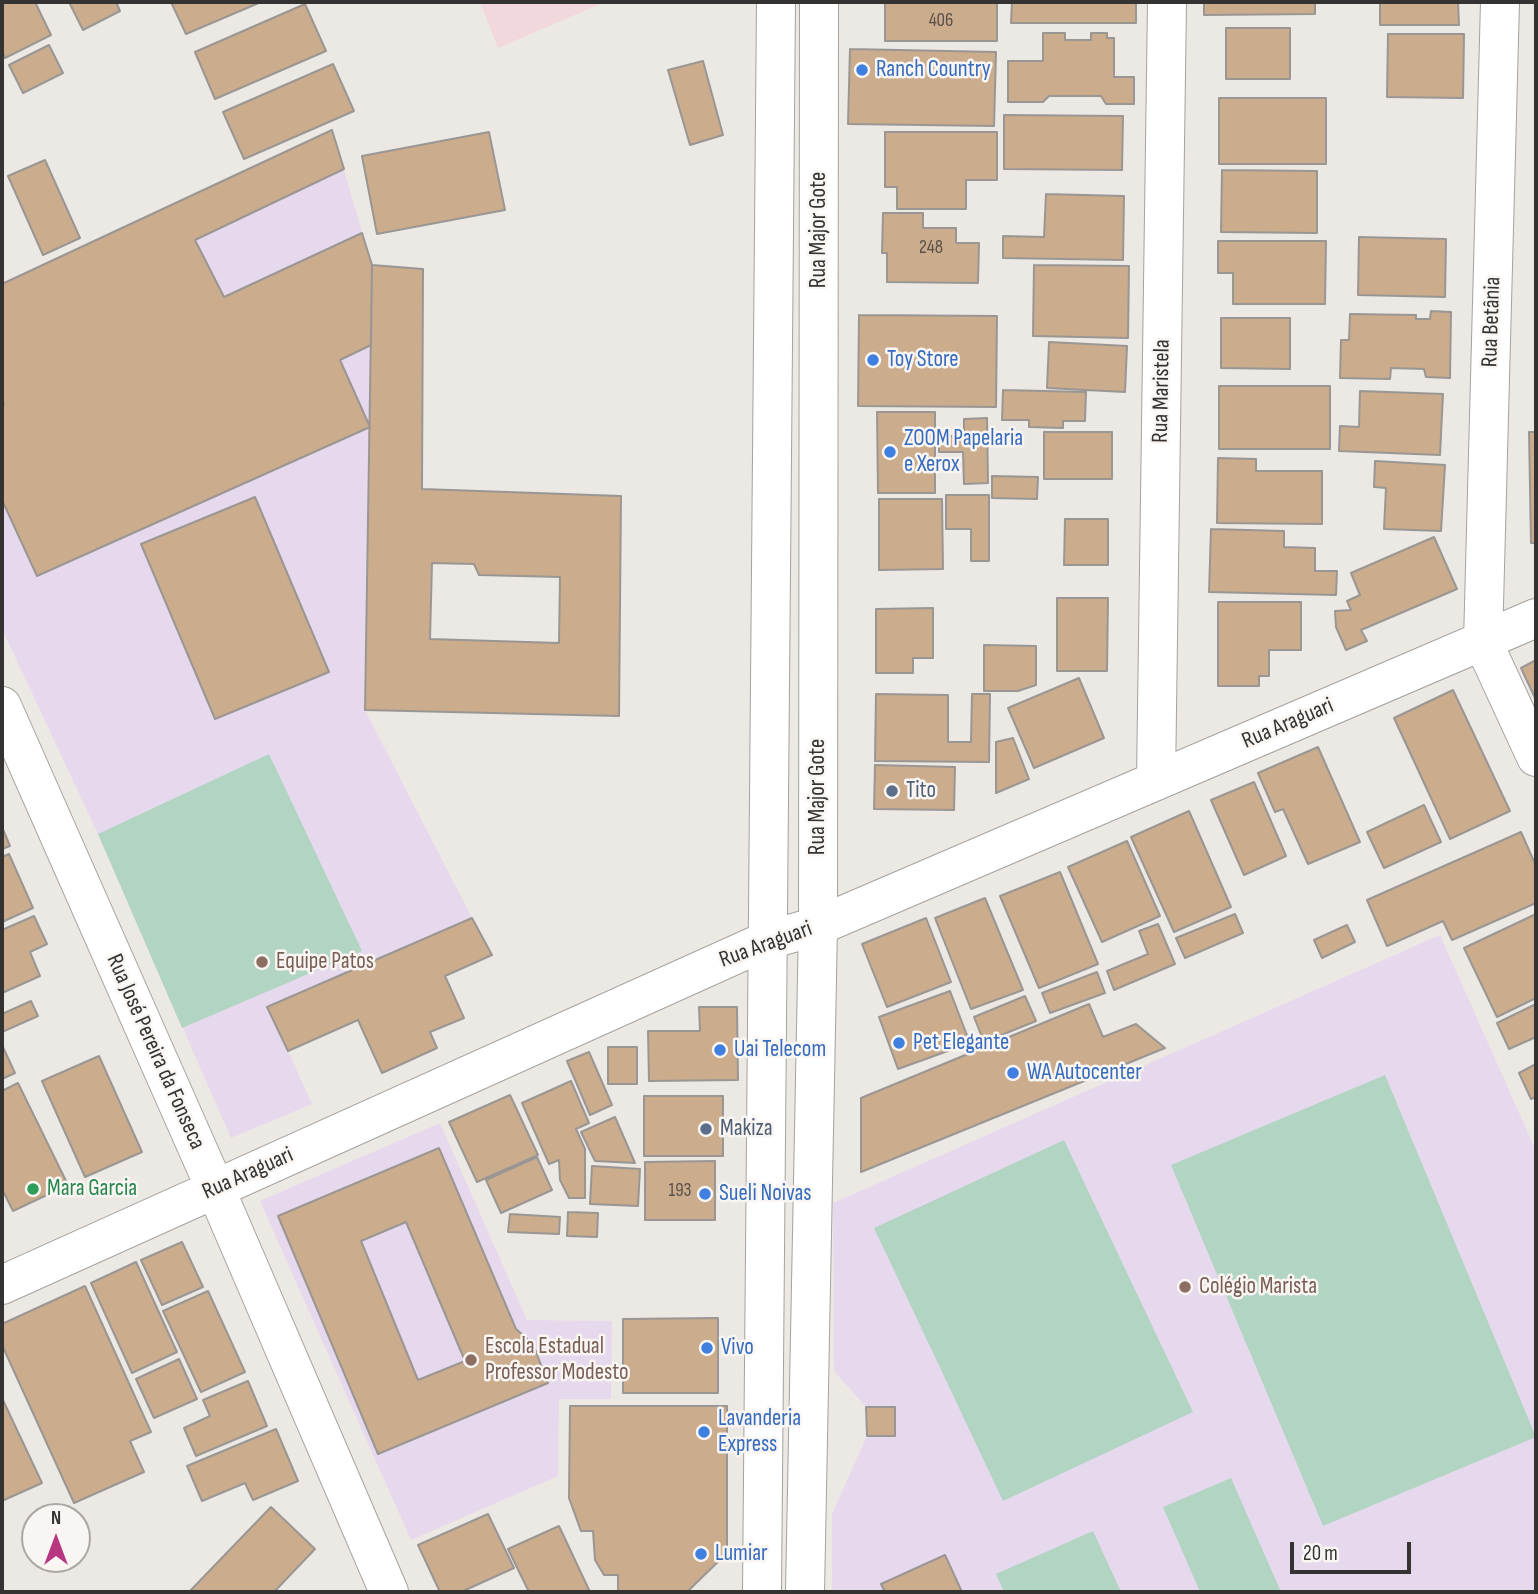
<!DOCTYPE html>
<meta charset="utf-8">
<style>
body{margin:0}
#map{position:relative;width:1538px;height:1594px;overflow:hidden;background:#ece8e4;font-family:"Sofia Sans Condensed",sans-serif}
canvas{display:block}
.frame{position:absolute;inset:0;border:4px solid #353332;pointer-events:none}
.north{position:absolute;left:21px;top:1503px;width:70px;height:70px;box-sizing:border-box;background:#f9f5f2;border:2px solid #aba7a5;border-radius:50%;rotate:0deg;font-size:19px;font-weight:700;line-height:28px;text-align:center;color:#353332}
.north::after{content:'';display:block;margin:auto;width:24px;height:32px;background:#b83781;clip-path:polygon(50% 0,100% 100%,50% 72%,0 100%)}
.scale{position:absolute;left:1290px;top:1542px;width:121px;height:32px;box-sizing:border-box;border:4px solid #353332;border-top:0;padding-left:9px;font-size:21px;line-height:24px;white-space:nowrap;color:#353332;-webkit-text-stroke:5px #f9f5f2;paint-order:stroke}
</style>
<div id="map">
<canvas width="1538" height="1594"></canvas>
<div class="frame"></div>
<div class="north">N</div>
<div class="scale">20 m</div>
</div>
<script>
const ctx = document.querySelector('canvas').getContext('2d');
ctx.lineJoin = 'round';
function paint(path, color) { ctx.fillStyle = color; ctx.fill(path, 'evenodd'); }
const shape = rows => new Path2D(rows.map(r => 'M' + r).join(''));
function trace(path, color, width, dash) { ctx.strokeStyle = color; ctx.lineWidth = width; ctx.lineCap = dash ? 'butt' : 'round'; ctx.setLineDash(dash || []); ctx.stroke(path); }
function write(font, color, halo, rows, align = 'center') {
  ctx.font = font + ' "Sofia Sans Condensed",sans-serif'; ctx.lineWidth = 5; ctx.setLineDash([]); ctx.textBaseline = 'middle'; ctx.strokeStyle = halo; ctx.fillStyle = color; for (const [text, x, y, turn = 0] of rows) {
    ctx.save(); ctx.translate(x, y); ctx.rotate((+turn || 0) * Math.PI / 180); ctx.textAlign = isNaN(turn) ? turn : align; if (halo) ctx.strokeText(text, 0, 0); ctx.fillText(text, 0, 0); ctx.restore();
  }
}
const industrial = shape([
 [480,2,605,2,498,48]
]);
const education = shape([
 [332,130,372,265,365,710,472,918,268,1007,312,1104,231,1138,98,834,2,629,2,284],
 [1440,935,1536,1151,1536,1592,832,1592,832,1514,867,1436,866,1407,834,1371,833,1203],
 [440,1123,527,1320,612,1321,611,1399,559,1399,558,1476,411,1540,260,1201]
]);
const green = shape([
 [269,754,362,951,182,1028,98,834],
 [1385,1075,1536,1437,1323,1526,1171,1165],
 [1064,1140,1193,1412,1003,1501,874,1228],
 [1231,1478,1281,1592,1200,1592,1163,1507],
 [1093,1531,1121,1592,1004,1592,996,1574]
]);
const building = shape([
 [2,2,35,2,51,35,5,58,2,51,2,2],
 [69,2,116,2,120,11,83,30,69,2],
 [171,2,261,2,186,34,171,2],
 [885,2,997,2,997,41,885,41,885,2],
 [1012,2,1136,2,1136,23,1011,23,1012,2],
 [1204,2,1315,2,1315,14,1204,15,1204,2],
 [1380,2,1458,2,1459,25,1380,25,1380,2],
 [305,4,326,51,215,99,195,52,305,4],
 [1226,28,1290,28,1290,79,1226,79,1226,28],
 [1043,33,1065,33,1065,40,1091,40,1091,33,1107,33,1107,38,1114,38,1114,77,1134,77,1134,104,1106,104,1101,96,1049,96,1043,102,1008,102,1008,61,1043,61,1043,33],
 [1388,34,1464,34,1463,98,1387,97,1388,34],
 [49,45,63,73,23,93,9,65,49,45],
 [850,49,996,52,994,126,848,124,850,49],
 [703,61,723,135,690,145,668,70,703,61],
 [333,64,354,111,244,159,223,112,333,64],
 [1219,98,1326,98,1326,164,1219,164,1219,98],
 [1004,115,1123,116,1122,170,1004,169,1004,115],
 [332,130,344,169,195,240,224,297,362,233,372,265,371,345,340,360,370,427,37,576,2,500,2,405,4,404,2,399,2,284,332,130],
 [489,132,505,210,377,234,362,156,489,132],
 [885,132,997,132,997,180,966,180,966,209,897,209,897,187,885,187,885,132],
 [45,160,80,238,43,255,8,176,45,160],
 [1222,170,1317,171,1317,233,1221,232,1222,170],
 [1046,194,1124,196,1123,260,1003,258,1003,236,1044,237,1046,194],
 [883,213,923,213,923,228,956,228,956,243,979,243,978,283,887,282,887,253,882,253,883,213],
 [1359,237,1446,239,1445,297,1358,295,1359,237],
 [1218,241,1326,241,1325,304,1233,304,1233,273,1218,273,1218,241],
 [372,265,423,269,422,489,621,496,619,716,365,710,372,265],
 [432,563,474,564,479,575,560,577,559,643,430,639,432,563],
 [1034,265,1129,266,1128,338,1033,336,1034,265],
 [1431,311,1451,312,1450,378,1426,377,1424,369,1391,368,1390,379,1340,378,1341,340,1349,340,1350,314,1416,315,1416,319,1430,319,1431,311],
 [859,315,997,316,996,407,858,406,859,315],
 [1221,318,1290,318,1290,369,1221,368,1221,318],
 [1049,342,1127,346,1125,392,1047,388,1049,342],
 [1219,386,1330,386,1330,449,1219,449,1219,386],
 [1003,390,1086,392,1085,421,1063,421,1063,428,1029,427,1029,420,1002,420,1003,390],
 [1360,391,1443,394,1440,455,1339,451,1340,426,1359,427,1360,391],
 [877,412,935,412,935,493,878,493,877,412],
 [987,418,988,483,964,484,963,452,939,452,939,436,964,436,964,419,987,418],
 [1044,432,1112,432,1112,479,1044,479,1044,432],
 [1529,432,1536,432,1536,543,1531,543,1529,432],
 [1218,458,1256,459,1256,471,1322,471,1322,524,1217,523,1218,458],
 [1375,461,1445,465,1441,531,1384,529,1386,488,1374,487,1375,461],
 [992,476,1038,477,1037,499,992,498,992,476],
 [946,495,989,495,989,561,971,561,971,529,946,529,946,495],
 [255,497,329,672,215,719,141,544,255,497],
 [879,499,942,499,943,569,879,570,879,499],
 [1065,519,1108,519,1108,565,1064,565,1065,519],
 [1211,529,1284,531,1284,547,1315,548,1315,571,1337,571,1336,595,1209,592,1211,529],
 [1434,537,1457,589,1361,630,1367,641,1346,650,1336,627,1335,611,1351,610,1347,601,1360,595,1351,573,1434,537],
 [1057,598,1108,598,1107,671,1057,671,1057,598],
 [1218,602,1301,602,1301,650,1269,650,1269,676,1259,676,1259,686,1218,686,1218,602],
 [933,608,933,658,913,658,913,673,876,673,876,609,933,608],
 [984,645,1036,646,1036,685,1018,691,984,691,984,645],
 [1536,660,1536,700,1521,668,1536,660],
 [1079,678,1104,738,1034,768,1008,708,1079,678],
 [1453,690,1510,811,1450,839,1394,718,1453,690],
 [876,694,948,695,948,742,971,742,972,694,990,694,989,762,875,761,876,694],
 [1013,738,1029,779,996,793,996,742,1013,738],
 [1318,747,1360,842,1308,864,1283,809,1275,812,1258,773,1318,747],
 [875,765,955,767,954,810,874,809,875,765],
 [1254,782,1286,856,1244,875,1211,800,1254,782],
 [1424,805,1441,842,1384,868,1367,832,1424,805],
 [1189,811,1231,907,1174,932,1131,837,1189,811],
 [2,827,10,846,2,849,2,827],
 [1521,832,1536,866,1536,903,1452,940,1443,921,1387,946,1367,900,1521,832],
 [1127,841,1160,916,1102,942,1068,867,1127,841],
 [9,854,33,908,2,922,2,857,9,854],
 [1060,872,1098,964,1039,988,1000,896,1060,872],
 [985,898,1023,990,971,1009,935,918,985,898],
 [1235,914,1243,933,1185,958,1176,938,1235,914],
 [1536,914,1536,998,1497,1017,1464,948,1536,914],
 [34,916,47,944,30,952,40,976,2,993,2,930,34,916],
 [472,918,492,955,445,976,464,1018,430,1032,437,1048,382,1073,358,1020,288,1051,267,1007,472,918],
 [926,918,951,982,887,1007,862,944,926,918],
 [1158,924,1175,964,1114,990,1107,971,1148,954,1139,931,1158,924],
 [1347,925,1355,942,1322,958,1314,940,1347,925],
 [1097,972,1105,993,1050,1013,1042,993,1097,972],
 [950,991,970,1043,898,1069,879,1017,950,991],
 [1025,996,1036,1021,984,1042,974,1017,1025,996],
 [31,1001,38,1016,2,1032,2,1014,31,1001],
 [1089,1004,1103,1037,1136,1024,1165,1048,861,1172,861,1098,1089,1004],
 [1536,1004,1536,1037,1509,1049,1497,1023,1536,1004],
 [699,1007,737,1007,738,1080,649,1081,648,1031,700,1031,699,1007],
 [2,1045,15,1073,2,1079,2,1045],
 [608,1047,637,1047,637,1084,608,1084,608,1047],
 [589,1052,612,1105,590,1115,567,1061,589,1052],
 [99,1056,142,1152,85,1177,42,1081,99,1056],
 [1536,1064,1536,1097,1531,1099,1519,1073,1536,1064],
 [571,1081,589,1123,576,1129,585,1149,585,1198,569,1198,560,1180,559,1160,549,1164,522,1103,571,1081],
 [18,1083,68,1185,13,1211,2,1189,2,1091,18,1083],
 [510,1095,538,1155,477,1182,449,1122,510,1095],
 [644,1096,723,1096,723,1156,644,1156,644,1096],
 [615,1117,635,1163,595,1161,581,1132,615,1117],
 [439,1148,516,1329,533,1344,548,1383,378,1454,278,1216,439,1148],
 [406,1222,465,1361,418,1380,361,1241,406,1222],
 [537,1157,552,1190,501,1213,486,1180,537,1157],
 [715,1161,715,1220,645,1220,645,1162,715,1161],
 [592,1166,640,1169,638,1206,590,1204,592,1166],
 [568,1212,598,1213,597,1237,567,1236,568,1212],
 [510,1214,560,1217,559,1234,508,1232,510,1214],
 [182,1242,203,1287,162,1305,141,1260,182,1242],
 [136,1262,177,1352,132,1373,91,1283,136,1262],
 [85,1286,151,1432,130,1441,144,1472,74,1503,2,1345,2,1324,85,1286],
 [208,1291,245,1372,201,1392,163,1311,208,1291],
 [718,1318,718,1393,623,1393,623,1319,718,1318],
 [179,1359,197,1399,154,1418,136,1379,179,1359],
 [248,1381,267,1426,196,1456,184,1428,210,1416,203,1400,248,1381],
 [2,1398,42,1483,4,1500,2,1496,2,1398],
 [570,1406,727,1406,727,1553,687,1592,618,1592,618,1575,604,1575,595,1560,593,1531,581,1531,569,1498,570,1406],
 [866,1407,895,1407,895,1436,867,1436,866,1407],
 [276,1429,298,1481,253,1500,245,1483,202,1501,187,1466,276,1429],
 [271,1507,315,1549,274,1592,189,1592,271,1507],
 [488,1514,514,1568,461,1592,440,1592,418,1545,488,1514],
 [559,1526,590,1592,529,1592,508,1549,559,1526],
 [945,1555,962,1592,885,1592,881,1584,945,1555]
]);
const minor = shape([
 [1500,2,1483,642,1536,757],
 [2,706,215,1188,389,1592],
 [1156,780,1167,2],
 [2,1285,768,940,818,926,1536,618]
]);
const major = shape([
 [762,1592,776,2],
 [805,1592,818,926,819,2]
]);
const markers = [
 [862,70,7,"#3f7fe0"],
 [873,360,7,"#3f7fe0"],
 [890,452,7,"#3f7fe0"],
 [892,791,7,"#5c6f8a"],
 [262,962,7,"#8d6e63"],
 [899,1043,7,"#3f7fe0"],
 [720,1050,7,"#3f7fe0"],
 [1013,1073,7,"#3f7fe0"],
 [706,1129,7,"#5c6f8a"],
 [33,1189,7,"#2e9e5b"],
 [705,1194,7,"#3f7fe0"],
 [1185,1287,7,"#8d6e63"],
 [707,1348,7,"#3f7fe0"],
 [471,1360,7,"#8d6e63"],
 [704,1432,7,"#3f7fe0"],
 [701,1554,7,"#3f7fe0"]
];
const numberNames = [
 ["406",941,21],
 ["248",931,248],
 ["193",680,1191]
];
const shopNames = [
 ["Ranch Country",876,70],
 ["Toy Store",887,360],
 ["ZOOM Papelaria",904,439],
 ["e Xerox",904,465],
 ["Pet Elegante",913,1043],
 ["Uai Telecom",734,1050],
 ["WA Autocenter",1027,1073],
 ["Sueli Noivas",719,1194],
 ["Vivo",721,1348],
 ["Lavanderia",718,1419],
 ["Express",718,1445],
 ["Lumiar",715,1554]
];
const streetNames = [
 ["Rua Major Gote",819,230,-90],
 ["Rua Betânia",1492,322,-88],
 ["Rua Maristela",1162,391,-89],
 ["Rua Araguari",1288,724,-23],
 ["Rua Major Gote",818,797,-90],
 ["Rua Araguari",766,945,-20],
 ["Rua José Pereira da Fonseca",155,1052,66],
 ["Rua Araguari",248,1174,-24]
];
const serviceNames = [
 ["Tito",906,791],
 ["Makiza",720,1129]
];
const educationNames = [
 ["Equipe Patos",276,962],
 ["Colégio Marista",1199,1287],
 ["Escola Estadual",485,1347],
 ["Professor Modesto",485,1373]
];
const leisureNames = [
 ["Mara Garcia",47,1189]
];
paint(industrial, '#f2d7dc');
paint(education, '#e7d9ed');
paint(green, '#b2d4c3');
paint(building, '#cbac8d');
trace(building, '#9a9693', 2);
trace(minor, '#a6a29f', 40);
trace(major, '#a6a29f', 40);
trace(minor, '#fff', 38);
trace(major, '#fff', 38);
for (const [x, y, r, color] of markers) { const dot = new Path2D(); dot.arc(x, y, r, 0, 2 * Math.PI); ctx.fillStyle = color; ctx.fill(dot); trace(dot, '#f9f5f2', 2.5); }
write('19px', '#5a5149', null, numberNames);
write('23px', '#366cbe', '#f9f5f2', shopNames, 'left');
write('23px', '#353332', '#f9f5f2', streetNames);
write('23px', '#4e5e75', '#f9f5f2', serviceNames, 'left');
write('23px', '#785e54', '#f9f5f2', educationNames, 'left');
write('23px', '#27864d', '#f9f5f2', leisureNames, 'left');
</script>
